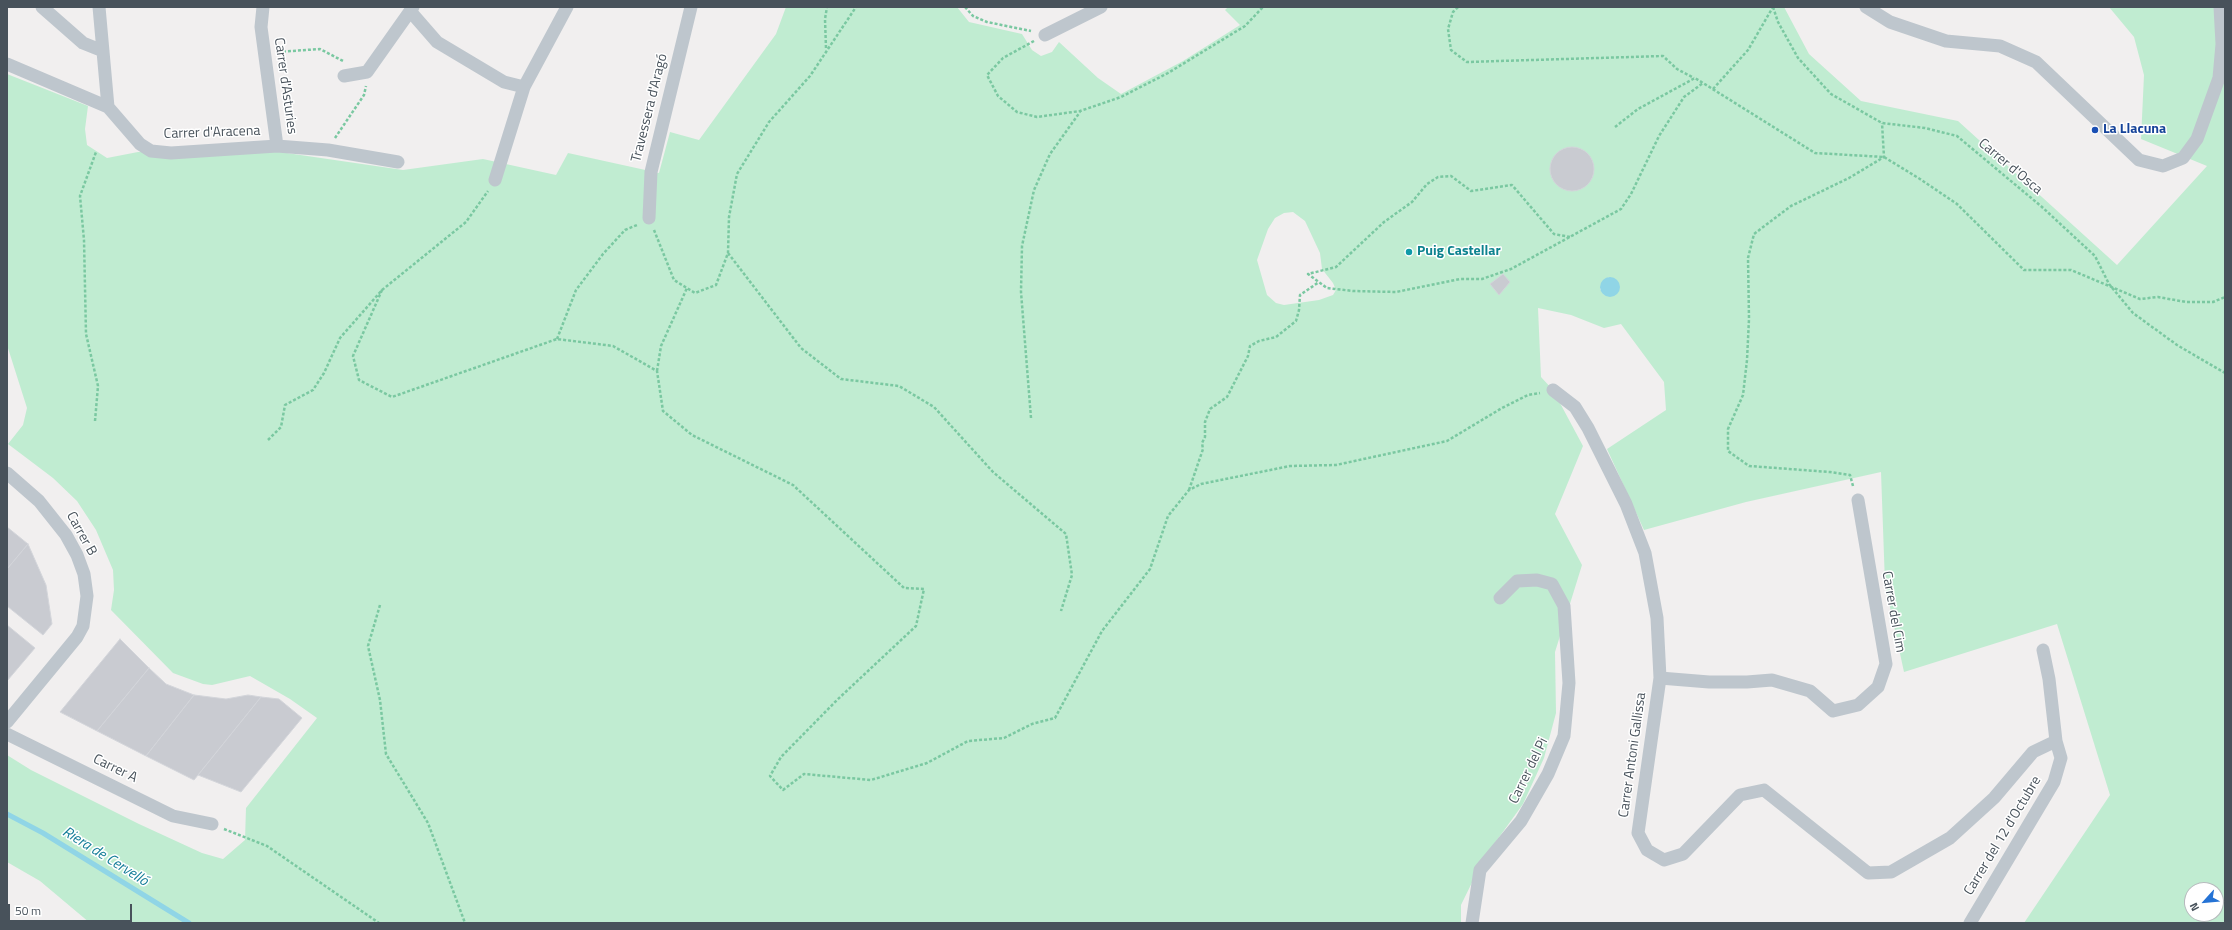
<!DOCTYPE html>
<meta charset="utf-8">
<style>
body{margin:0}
#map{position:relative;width:2232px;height:930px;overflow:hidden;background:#f1efef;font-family:"Titillium Web",sans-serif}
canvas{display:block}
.frame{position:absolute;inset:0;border:8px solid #48525b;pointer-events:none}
.north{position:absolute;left:2184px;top:882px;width:40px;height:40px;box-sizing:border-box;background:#fff;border:1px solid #b6babd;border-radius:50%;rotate:243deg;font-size:11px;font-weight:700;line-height:16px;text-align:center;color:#48525b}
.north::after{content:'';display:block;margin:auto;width:14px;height:18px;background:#2573d5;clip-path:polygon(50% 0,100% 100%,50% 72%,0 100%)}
.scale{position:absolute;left:8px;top:904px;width:124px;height:18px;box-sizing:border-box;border:2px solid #48525b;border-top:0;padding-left:5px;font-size:12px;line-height:14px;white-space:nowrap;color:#48525b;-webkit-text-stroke:3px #fff;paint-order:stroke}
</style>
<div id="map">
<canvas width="2232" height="930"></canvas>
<div class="frame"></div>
<div class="north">N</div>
<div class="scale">50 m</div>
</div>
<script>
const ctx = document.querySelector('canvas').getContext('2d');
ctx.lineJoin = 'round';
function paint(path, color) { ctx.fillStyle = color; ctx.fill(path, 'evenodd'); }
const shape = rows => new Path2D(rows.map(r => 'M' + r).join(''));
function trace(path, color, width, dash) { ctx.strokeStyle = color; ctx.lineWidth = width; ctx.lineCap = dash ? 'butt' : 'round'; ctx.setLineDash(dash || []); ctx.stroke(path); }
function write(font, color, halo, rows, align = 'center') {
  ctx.font = font + ' "Titillium Web",sans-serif'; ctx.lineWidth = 3; ctx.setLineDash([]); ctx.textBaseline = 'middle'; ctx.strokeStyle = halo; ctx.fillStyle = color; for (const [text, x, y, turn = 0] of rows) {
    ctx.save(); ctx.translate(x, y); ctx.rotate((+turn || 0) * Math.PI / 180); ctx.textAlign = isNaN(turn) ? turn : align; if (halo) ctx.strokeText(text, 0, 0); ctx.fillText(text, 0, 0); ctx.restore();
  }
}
const green = shape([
 [786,7,957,7,969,22,1022,34,1032,50,1041,56,1052,52,1059,42,1098,78,1121,94,1183,61,1240,25,1225,10,1228,7,1784,7,1809,54,1861,101,1958,121,2117,265,2207,166,2141,139,2144,75,2134,37,2109,7,2225,7,2225,923,2024,923,2110,795,2057,624,1904,672,1885,584,1881,472,1746,502,1644,530,1607,449,1666,410,1664,382,1621,324,1604,328,1571,315,1538,308,1541,377,1553,390,1583,446,1555,514,1582,565,1555,652,1556,713,1544,758,1523,804,1484,858,1461,905,1461,923,90,923,40,881,7,862,7,755,31,770,139,824,202,853,223,859,245,840,246,808,317,718,290,699,250,676,212,685,203,684,173,673,111,610,114,590,113,570,96,530,77,501,53,478,8,444,23,425,27,408,7,345,7,74,88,106,85,129,87,145,107,158,138,152,273,151,403,170,483,159,556,175,568,153,659,173,670,132,699,140,776,34],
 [1293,212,1305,221,1320,253,1322,269,1333,283,1336,290,1333,295,1319,300,1284,305,1276,303,1267,295,1257,260,1268,229,1275,218,1284,213],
 [1609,277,1617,281,1604,295,1600,289],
 [2192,890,2216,890,2216,914,2192,914]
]);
const water = shape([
 '1600 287a10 10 0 1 1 20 0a10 10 0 1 1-20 0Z'
]);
const stream = shape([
 [7,814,43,833,189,923]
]);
const building = shape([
 '1550 169a22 22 0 1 1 44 0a22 22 0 1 1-44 0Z',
 [1503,274,1510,282,1499,295,1490,284,1503,274],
 [7,527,28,544,7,569,7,527],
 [28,544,46,585,52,624,43,635,7,606,7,569,28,544],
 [7,625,35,648,7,681,7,625],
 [120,639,149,668,97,731,60,712,120,639],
 [149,668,166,684,194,695,146,756,97,731,149,668],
 [194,695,226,699,248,695,261,697,194,780,146,756,194,695],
 [261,697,279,699,302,718,241,792,198,775,261,697]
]);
const path = shape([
 [965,7,973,16,987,22,1031,31],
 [1458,7,1453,12,1448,29,1451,50,1467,62,1663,56,1677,69,1694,78],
 [1773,7,1778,22,1798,58,1831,94,1882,123,1925,128,1957,136,2042,207,2095,256,2109,284,2133,313,2177,345,2225,373],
 [1034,41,1003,58,987,75,998,96,1017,112,1037,117,1080,111,1121,97,1168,73,1245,26,1263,7],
 [826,48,825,19,827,7],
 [278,52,320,49,343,61],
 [1713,89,1748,50,1773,7],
 [1615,127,1638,109,1695,78,1815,153,1884,157,1920,179,1957,204,2024,270,2071,270,2140,299,2158,297,2186,302,2213,302,2225,297],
 [335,138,364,95,366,86],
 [654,230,674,280,695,293,716,285,728,253,729,217,737,174,769,122,810,76,856,7],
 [1570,237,1554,234,1512,185,1471,191,1451,176,1438,177,1427,184,1412,202,1384,222,1336,267,1308,274,1327,288,1353,291,1396,292,1460,279,1482,279,1511,269,1621,209,1631,194,1659,136,1684,97,1703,83],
 [728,253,801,348,841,379,899,386,934,407,993,472,1066,534,1072,575,1061,611],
 [382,290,353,356,359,380,392,397,557,339,613,346,657,371,663,411,692,435,793,485,904,588,924,589,916,626,837,700,781,757,770,776,783,790,804,774,871,780,927,763,968,741,1004,738,1032,724,1055,718,1102,631,1150,569,1168,516,1189,490,1201,484,1290,466,1336,465,1447,441,1502,408,1528,395,1540,393],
 [557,339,576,290,603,254,625,230,637,225],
 [657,371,661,346,687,288],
 [1031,418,1021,292,1022,246,1034,190,1050,154,1080,112],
 [95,421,98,386,86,334,84,240,80,196,96,152],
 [268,440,281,427,285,405,313,390,324,373,340,338,382,290,466,222,488,191],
 [1853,486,1850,475,1830,472,1749,466,1728,451,1728,429,1743,395,1747,360,1749,319,1748,258,1754,234,1791,206,1849,178,1884,157,1882,123],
 [1189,490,1203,449,1202,443,1205,437,1205,422,1210,409,1227,397,1248,356,1250,346,1259,341,1276,337,1296,321,1299,310,1300,295,1319,282],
 [380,605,368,646,380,700,386,754,428,823,465,923],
 [224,829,267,846,379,923]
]);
const minor = shape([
 [42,7,83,43,103,51],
 [99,7,108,107],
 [263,7,261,27,277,146],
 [1866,7,1890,22,1946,41,2000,46,2036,62,2139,160,2163,166,2183,158,2197,139,2219,78,2222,44,2220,7],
 [410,11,437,42,504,82,524,87],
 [1045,35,1101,7],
 [7,64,108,107,140,144,151,151,171,153,277,146,328,150,398,162],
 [344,76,367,72,413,7],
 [495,180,524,87,567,7],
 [649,218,651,172,691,7],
 [1553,390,1575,407,1588,428,1626,504,1645,553,1657,618,1660,678,1638,833,1647,850,1664,860,1683,854,1740,795,1764,790,1868,873,1891,872,1950,838,1994,798,2033,752,2056,741],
 [7,473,39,501,66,535,77,555,84,574,87,596,83,626,77,637,7,722],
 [1660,678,1709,682,1747,682,1772,680,1810,691,1833,711,1858,705,1878,687,1886,664,1858,500],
 [7,734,173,816,212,824],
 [1472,923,1480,870,1521,821,1548,774,1564,736,1569,683,1564,606,1552,584,1537,580,1517,581,1500,598],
 [1970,923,2054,782,2061,758,2056,741,2049,679,2043,650]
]);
const markers = [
 [2095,130,4,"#1a4fb4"],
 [1409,252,4,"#0f9aa8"]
];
const streetNames = [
 ["Carrer d'Asturies",285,86,82],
 ["Travessera d'Aragó",650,108,-76],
 ["Carrer d'Aracena",212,133,-2],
 ["Carrer d'Osca",2010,167,40],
 ["Carrer B",81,534,61],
 ["Carrer del Cim",1893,612,80],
 ["Carrer Antoni Gallissa",1633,755,-82],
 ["Carrer A",115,769,26],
 ["Carrer del Pi",1529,771,-64],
 ["Carrer del 12 d'Octubre",2003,836,-59]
];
const transitNames = [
 ["La Llacuna",2103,130]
];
const cultureNames = [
 ["Puig Castellar",1417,252]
];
const waterNames = [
 ["Riera de Cervelló",105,857,32]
];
paint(green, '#c0ecd1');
paint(water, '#90d5e6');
trace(stream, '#90d5e6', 5);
paint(building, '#c9cbd1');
trace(building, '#d3d5da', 1);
trace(path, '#7ac8a1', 2.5, [3, 2]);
trace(minor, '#bec6cd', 13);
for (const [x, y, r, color] of markers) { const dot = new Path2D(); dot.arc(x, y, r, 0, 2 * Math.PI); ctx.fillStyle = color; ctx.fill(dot); trace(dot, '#fff', 1.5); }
write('14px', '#48525b', '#fff', streetNames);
write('bold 14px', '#164399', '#fff', transitNames, 'left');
write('bold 14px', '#0d838f', '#fff', cultureNames, 'left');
write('italic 15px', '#157e99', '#fff', waterNames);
</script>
